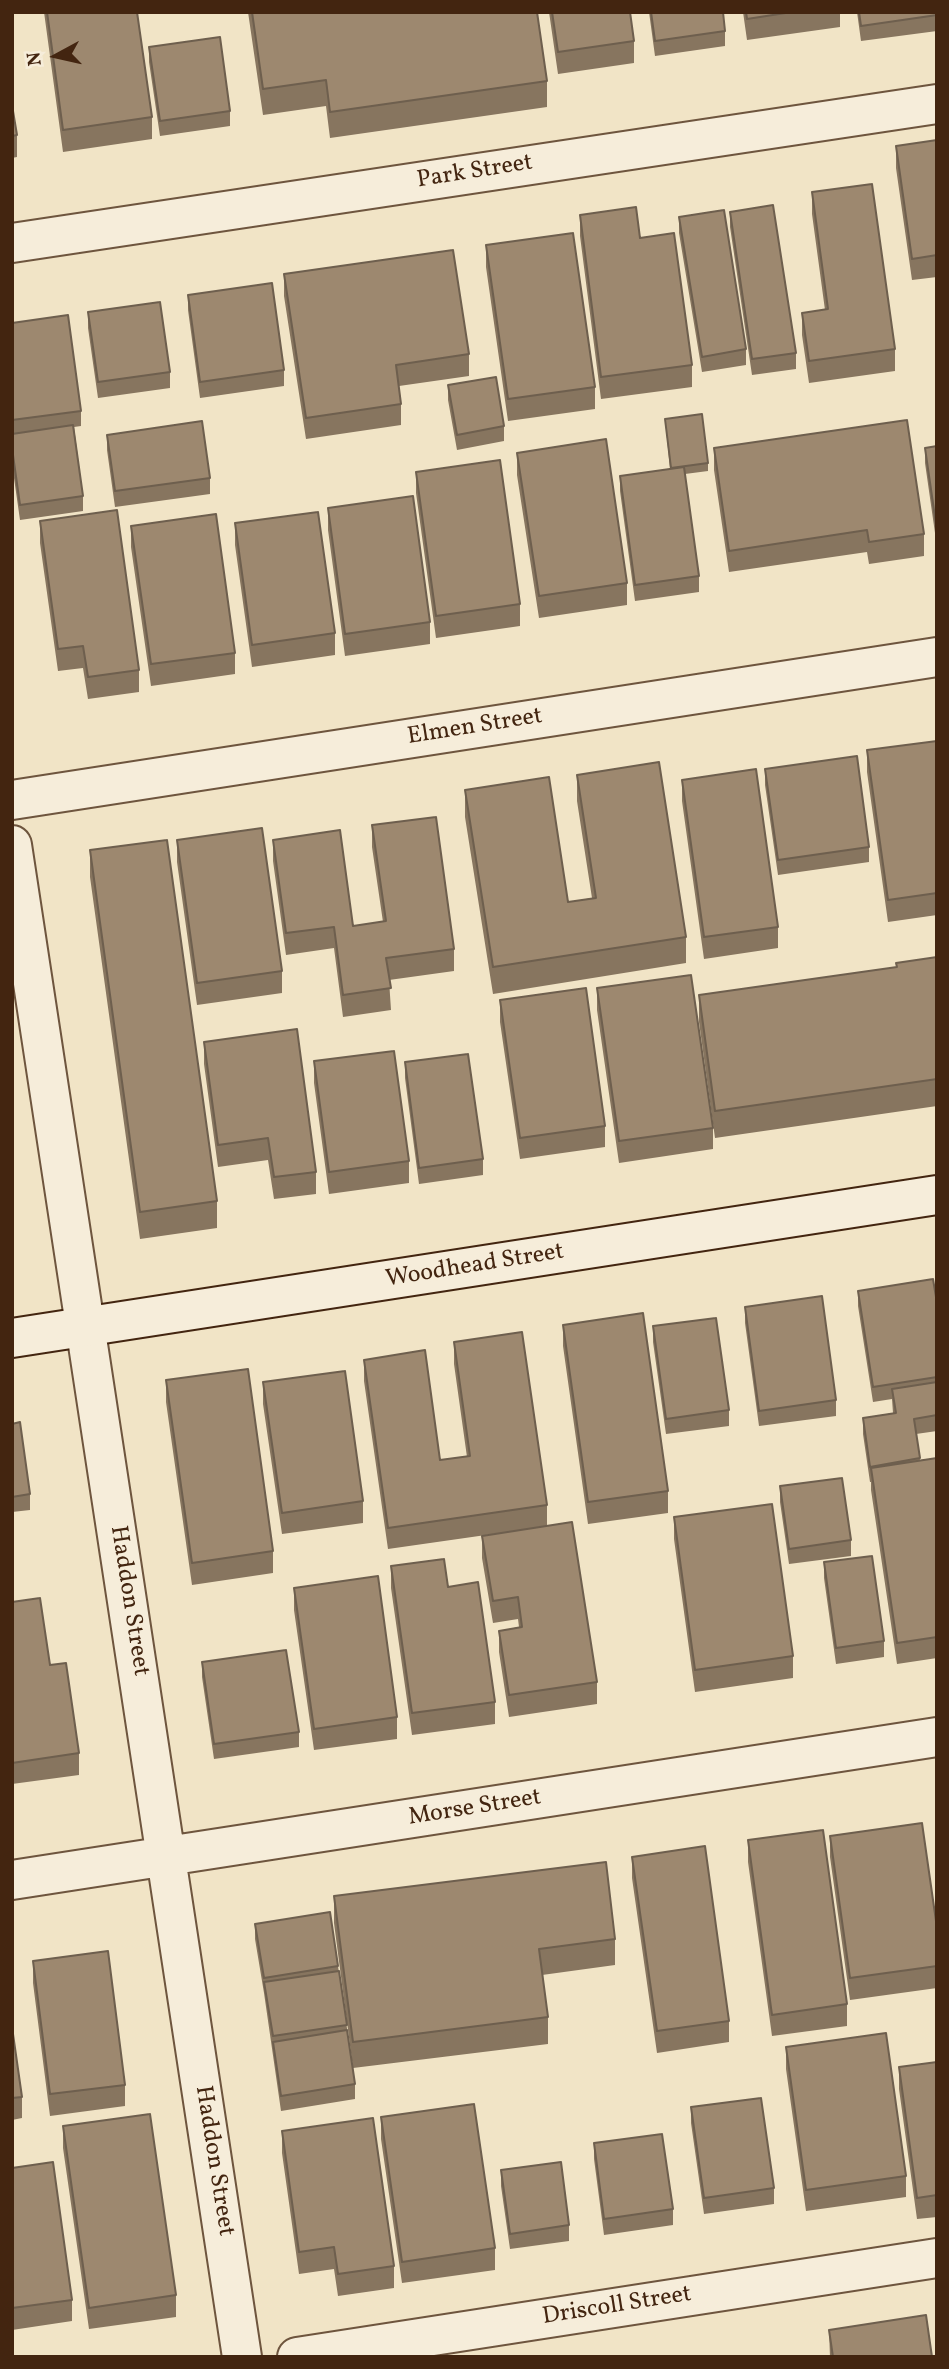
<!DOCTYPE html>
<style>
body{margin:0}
#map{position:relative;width:949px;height:2369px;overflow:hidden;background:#f1e4c6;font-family:Vollkorn,serif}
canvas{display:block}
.frame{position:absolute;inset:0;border:14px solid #432510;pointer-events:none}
.north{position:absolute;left:21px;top:21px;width:70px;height:70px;-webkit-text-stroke:5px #f6edda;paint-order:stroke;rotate:262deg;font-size:19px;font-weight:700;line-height:28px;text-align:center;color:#432510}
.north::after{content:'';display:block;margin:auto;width:24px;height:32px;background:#432510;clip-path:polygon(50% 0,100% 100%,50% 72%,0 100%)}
</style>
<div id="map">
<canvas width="949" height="2369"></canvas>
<div class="frame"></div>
<div class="north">N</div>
</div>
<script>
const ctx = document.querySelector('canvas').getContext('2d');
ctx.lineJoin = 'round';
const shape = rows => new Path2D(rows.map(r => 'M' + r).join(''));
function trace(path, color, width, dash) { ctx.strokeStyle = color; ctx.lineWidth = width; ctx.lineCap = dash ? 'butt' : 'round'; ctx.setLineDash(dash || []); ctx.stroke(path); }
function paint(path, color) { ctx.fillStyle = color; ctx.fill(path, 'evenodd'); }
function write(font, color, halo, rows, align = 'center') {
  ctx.font = font + ' Vollkorn,serif'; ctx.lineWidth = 7; ctx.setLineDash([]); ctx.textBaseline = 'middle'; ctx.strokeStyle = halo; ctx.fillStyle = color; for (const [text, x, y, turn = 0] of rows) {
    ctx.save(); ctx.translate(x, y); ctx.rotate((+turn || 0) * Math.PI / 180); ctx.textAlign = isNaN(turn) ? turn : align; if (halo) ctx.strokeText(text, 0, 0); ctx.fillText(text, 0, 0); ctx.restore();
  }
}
const street = shape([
 [12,243,937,104],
 [12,800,937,657],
 [12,845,242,2357],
 [12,1880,937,1737],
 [297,2357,937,2258]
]);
const secondary = shape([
 [12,1338,937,1195]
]);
const wall = shape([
 [44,12,137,12,152,117,152,139,63,152],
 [248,12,537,12,547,81,547,107,330,138,326,106,263,115],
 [549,12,630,12,634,41,634,63,558,74],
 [649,12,723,12,725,31,725,46,655,56],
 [743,12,840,12,840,27,747,40],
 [857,12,937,12,937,31,861,41],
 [149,47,230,111,230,126,160,136,149,62],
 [12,105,17,135,17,157,12,158],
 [937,140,937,277,912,280,896,168,896,146],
 [812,192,895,349,895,371,809,383,802,335,802,313,825,310,812,214],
 [730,212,796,353,796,369,752,375,730,227],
 [580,215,640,238,692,365,692,387,601,399,580,236],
 [679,217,746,349,746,365,702,372,679,233],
 [486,245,595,387,595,409,508,421,486,267],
 [284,274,469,354,469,376,399,386,401,404,401,425,306,439,284,296],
 [188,295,284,370,284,386,200,398,188,310],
 [88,312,170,372,170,388,98,398,88,328],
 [12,323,81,411,81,426,74,427,83,496,83,511,20,520,12,464],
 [448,385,504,426,504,441,457,450,448,400],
 [665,419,708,463,708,471,685,474,699,576,699,592,635,601,620,491,620,476,670,469],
 [107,435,210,478,210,494,115,507,107,450],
 [937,446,937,547,925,463,925,448],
 [714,448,924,534,924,556,869,564,867,552,729,572,714,470],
 [517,453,627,583,627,605,539,618,517,475],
 [416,472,520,604,520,626,436,638,416,493],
 [328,508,430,622,430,644,345,656,328,530],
 [40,521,139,670,139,692,88,699,83,668,58,671,40,543],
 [235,523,335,633,335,655,252,667,235,545],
 [131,526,235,653,235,674,151,686,131,547],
 [937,741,937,915,888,922,867,772,867,750],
 [765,769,869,847,869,862,778,875,765,785],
 [577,775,686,937,686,963,493,994,465,817,465,790,568,902,592,898,577,801],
 [682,780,778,927,778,948,704,959,682,801],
 [372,825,454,949,454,971,389,980,391,1010,343,1017,334,948,286,955,273,861,273,840,353,926,383,922,372,847],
 [177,840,282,971,282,993,197,1005,177,862],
 [90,850,217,1201,217,1228,140,1239,90,877],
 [937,957,937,1106,715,1138,699,1022,699,995,896,967,896,963],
 [597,988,713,1128,713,1149,619,1163,597,1010],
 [500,1000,605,1126,605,1147,520,1159,500,1022],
 [204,1042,316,1172,316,1194,274,1199,268,1160,218,1167,204,1064],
 [314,1061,409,1161,409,1183,329,1194,314,1083],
 [405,1062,483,1159,483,1175,419,1184,405,1078],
 [12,1227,13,1232,12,1254],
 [858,1291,937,1303,937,1431,916,1434,920,1460,937,1458,937,1658,897,1664,871,1490,871,1482,870,1482,863,1434,863,1418,893,1413,892,1399,873,1402,858,1306],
 [745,1307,836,1400,836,1416,759,1426,745,1323],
 [563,1325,668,1491,668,1513,588,1524,563,1346],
 [653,1326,729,1410,729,1426,666,1434,653,1342],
 [454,1342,547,1505,547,1526,597,1682,597,1704,509,1717,499,1652,499,1631,519,1627,518,1619,493,1623,482,1558,482,1536,514,1531,388,1549,364,1381,364,1360,440,1460,467,1457,454,1364],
 [166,1380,273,1551,273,1573,192,1585,166,1402],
 [263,1382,363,1501,363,1523,282,1534,263,1404],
 [12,1424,30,1494,30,1510,12,1512],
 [780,1486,851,1540,851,1556,789,1564,780,1502],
 [674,1517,793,1656,793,1678,695,1692,674,1539],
 [824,1562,884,1641,884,1657,836,1664,824,1578],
 [391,1566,448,1587,495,1702,495,1724,412,1735,391,1588],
 [294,1588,397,1717,397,1739,314,1750,294,1610],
 [12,1602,50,1665,79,1753,79,1775,12,1784],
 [202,1662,299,1732,299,1747,214,1759,202,1677],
 [830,1836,937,1928,937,1988,850,2000,830,1857],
 [748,1840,847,2004,847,2026,772,2036,748,1862],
 [632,1857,729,2021,729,2042,657,2053,632,1878],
 [334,1896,615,1939,615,1965,542,1975,548,2017,548,2044,353,2068,334,1923],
 [255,1924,338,1966,355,2084,355,2099,281,2111,264,1993,255,1939],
 [33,1961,125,2085,125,2106,50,2116,33,1983],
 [12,2027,22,2097,22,2118,12,2120],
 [786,2047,906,2176,906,2197,806,2211,786,2069],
 [937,2062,937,2217,917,2219,899,2089,899,2067],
 [691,2107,774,2188,774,2204,704,2214,691,2123],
 [381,2117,495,2248,495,2270,402,2283,381,2139],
 [63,2126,176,2295,176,2317,89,2329,63,2148],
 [282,2131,394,2266,394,2288,338,2296,334,2269,299,2274,282,2153],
 [594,2143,673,2209,673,2225,604,2235,594,2159],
 [12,2168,72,2300,72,2321,12,2330],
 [501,2170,569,2225,569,2241,510,2249,501,2186],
 [829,2330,932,2357,830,2357]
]);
const building = shape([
 [47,12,137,12,152,117,63,130,47,12],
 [252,12,537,12,547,81,330,112,326,80,263,89,252,12],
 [552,12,630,12,634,41,558,52,552,12],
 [651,12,723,12,725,31,655,41,651,12],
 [746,12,792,12,747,19,746,12],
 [859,12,937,12,937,15,861,26,859,12],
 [220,37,230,111,160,121,149,47,220,37],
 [12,105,17,135,12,136,12,105],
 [937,140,937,255,912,259,896,146,937,140],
 [872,184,895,349,809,361,802,313,828,309,812,192,872,184],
 [773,205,796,353,752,359,730,212,773,205],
 [636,207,640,238,674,233,692,365,601,377,580,215,636,207],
 [724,210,746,349,702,357,679,217,724,210],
 [573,233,595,387,508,399,486,245,573,233],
 [453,250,469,354,396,365,401,404,306,418,284,274,453,250],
 [272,283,284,370,200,382,188,295,272,283],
 [160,302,170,372,98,382,88,312,160,302],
 [68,315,81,411,12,420,12,323,68,315],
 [496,377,504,426,457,435,448,385,496,377],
 [702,414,708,463,671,468,665,419,702,414],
 [907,420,924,534,869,542,867,530,729,551,714,448,907,420],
 [202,421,210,478,115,491,107,435,202,421],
 [73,425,83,496,20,505,12,448,12,434,73,425],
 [606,439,627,583,539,596,517,453,606,439],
 [937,446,937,531,925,448,937,446],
 [500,460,520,604,436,616,416,472,500,460],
 [684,467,699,576,635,585,620,476,684,467],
 [413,496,430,622,345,634,328,508,413,496],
 [117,510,139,670,88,677,83,646,58,649,40,521,117,510],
 [318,512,335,633,252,645,235,523,318,512],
 [216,514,235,653,151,664,131,526,216,514],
 [937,741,937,893,888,900,867,750,937,741],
 [857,756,869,847,778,860,765,769,857,756],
 [659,762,686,937,493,967,465,790,549,777,568,902,596,898,577,775,659,762],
 [756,769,778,927,704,937,682,780,756,769],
 [436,817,454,949,386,958,391,988,343,995,334,927,286,933,273,840,340,830,353,926,386,921,372,825,436,817],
 [262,828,282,971,197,983,177,840,262,828],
 [167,840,217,1201,140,1212,90,850,167,840],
 [937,957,937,1079,715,1111,699,995,897,967,896,963,937,957],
 [691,975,713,1128,619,1141,597,988,691,975],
 [586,988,605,1126,520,1138,500,1000,586,988],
 [297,1029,316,1172,274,1177,268,1138,218,1145,204,1042,297,1029],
 [394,1051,409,1161,329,1172,314,1061,394,1051],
 [468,1054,483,1159,419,1168,405,1062,468,1054],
 [933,1279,937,1303,937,1377,873,1387,858,1291,933,1279],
 [822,1296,836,1400,759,1411,745,1307,822,1296],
 [643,1313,668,1491,588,1502,563,1325,643,1313],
 [716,1318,729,1410,666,1419,653,1326,716,1318],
 [522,1332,547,1505,388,1528,364,1360,425,1350,440,1460,470,1456,454,1342,522,1332],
 [248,1369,273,1551,192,1563,166,1380,248,1369],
 [345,1371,363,1501,282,1513,263,1382,345,1371],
 [937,1382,937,1415,914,1419,920,1458,870,1467,863,1418,896,1413,892,1389,937,1382],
 [20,1422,30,1494,12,1497,12,1424,20,1422],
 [937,1458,937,1637,897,1643,871,1468,937,1458],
 [842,1478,851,1540,789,1549,780,1486,842,1478],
 [772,1504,793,1656,695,1670,674,1517,772,1504],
 [572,1522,597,1682,509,1695,499,1631,522,1627,518,1597,493,1601,482,1536,572,1522],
 [872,1556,884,1641,836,1648,824,1562,872,1556],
 [444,1559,448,1587,478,1582,495,1702,412,1713,391,1566,444,1559],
 [378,1576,397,1717,314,1729,294,1588,378,1576],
 [40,1598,50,1665,66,1663,79,1753,12,1763,12,1602,40,1598],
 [286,1650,299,1732,214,1744,202,1662,286,1650],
 [922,1823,937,1928,937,1966,850,1978,830,1836,922,1823],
 [823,1830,847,2004,772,2015,748,1840,823,1830],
 [705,1846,729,2021,657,2031,632,1857,705,1846],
 [606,1862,615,1939,539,1949,548,2017,353,2042,334,1896,606,1862],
 [330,1912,338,1966,264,1978,255,1924,330,1912],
 [108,1951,125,2085,50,2094,33,1961,108,1951],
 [339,1971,347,2025,273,2036,264,1982,339,1971],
 [12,2027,22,2097,12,2098,12,2027],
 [347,2030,355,2084,281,2096,273,2042,347,2030],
 [886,2033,906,2176,806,2190,786,2047,886,2033],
 [937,2062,937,2195,917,2198,899,2067,937,2062],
 [761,2098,774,2188,704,2198,691,2107,761,2098],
 [474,2104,495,2248,402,2262,381,2117,474,2104],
 [150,2114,176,2295,89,2308,63,2126,150,2114],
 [373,2118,394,2266,338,2274,334,2247,299,2252,282,2131,373,2118],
 [662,2134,673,2209,604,2219,594,2143,662,2134],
 [53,2162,72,2300,12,2308,12,2168,53,2162],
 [561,2162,569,2225,510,2234,501,2170,561,2162],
 [926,2315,932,2357,833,2357,829,2330,926,2315]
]);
const streetNames = [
 ["Park Street",475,173,-9],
 ["Elmen Street",475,728,-9],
 ["Woodhead Street",475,1267,-9],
 ["Haddon Street",128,1601,81],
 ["Morse Street",475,1809,-9],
 ["Haddon Street",213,2161,81],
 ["Driscoll Street",617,2307,-9]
];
trace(street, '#6e553e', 42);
trace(secondary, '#432510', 42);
trace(street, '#f6edda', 38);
trace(secondary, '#f6edda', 38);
paint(wall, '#87755f');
paint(building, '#9d886f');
trace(building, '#6e5f4e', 2);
write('24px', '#432510', '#f6edda', streetNames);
</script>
